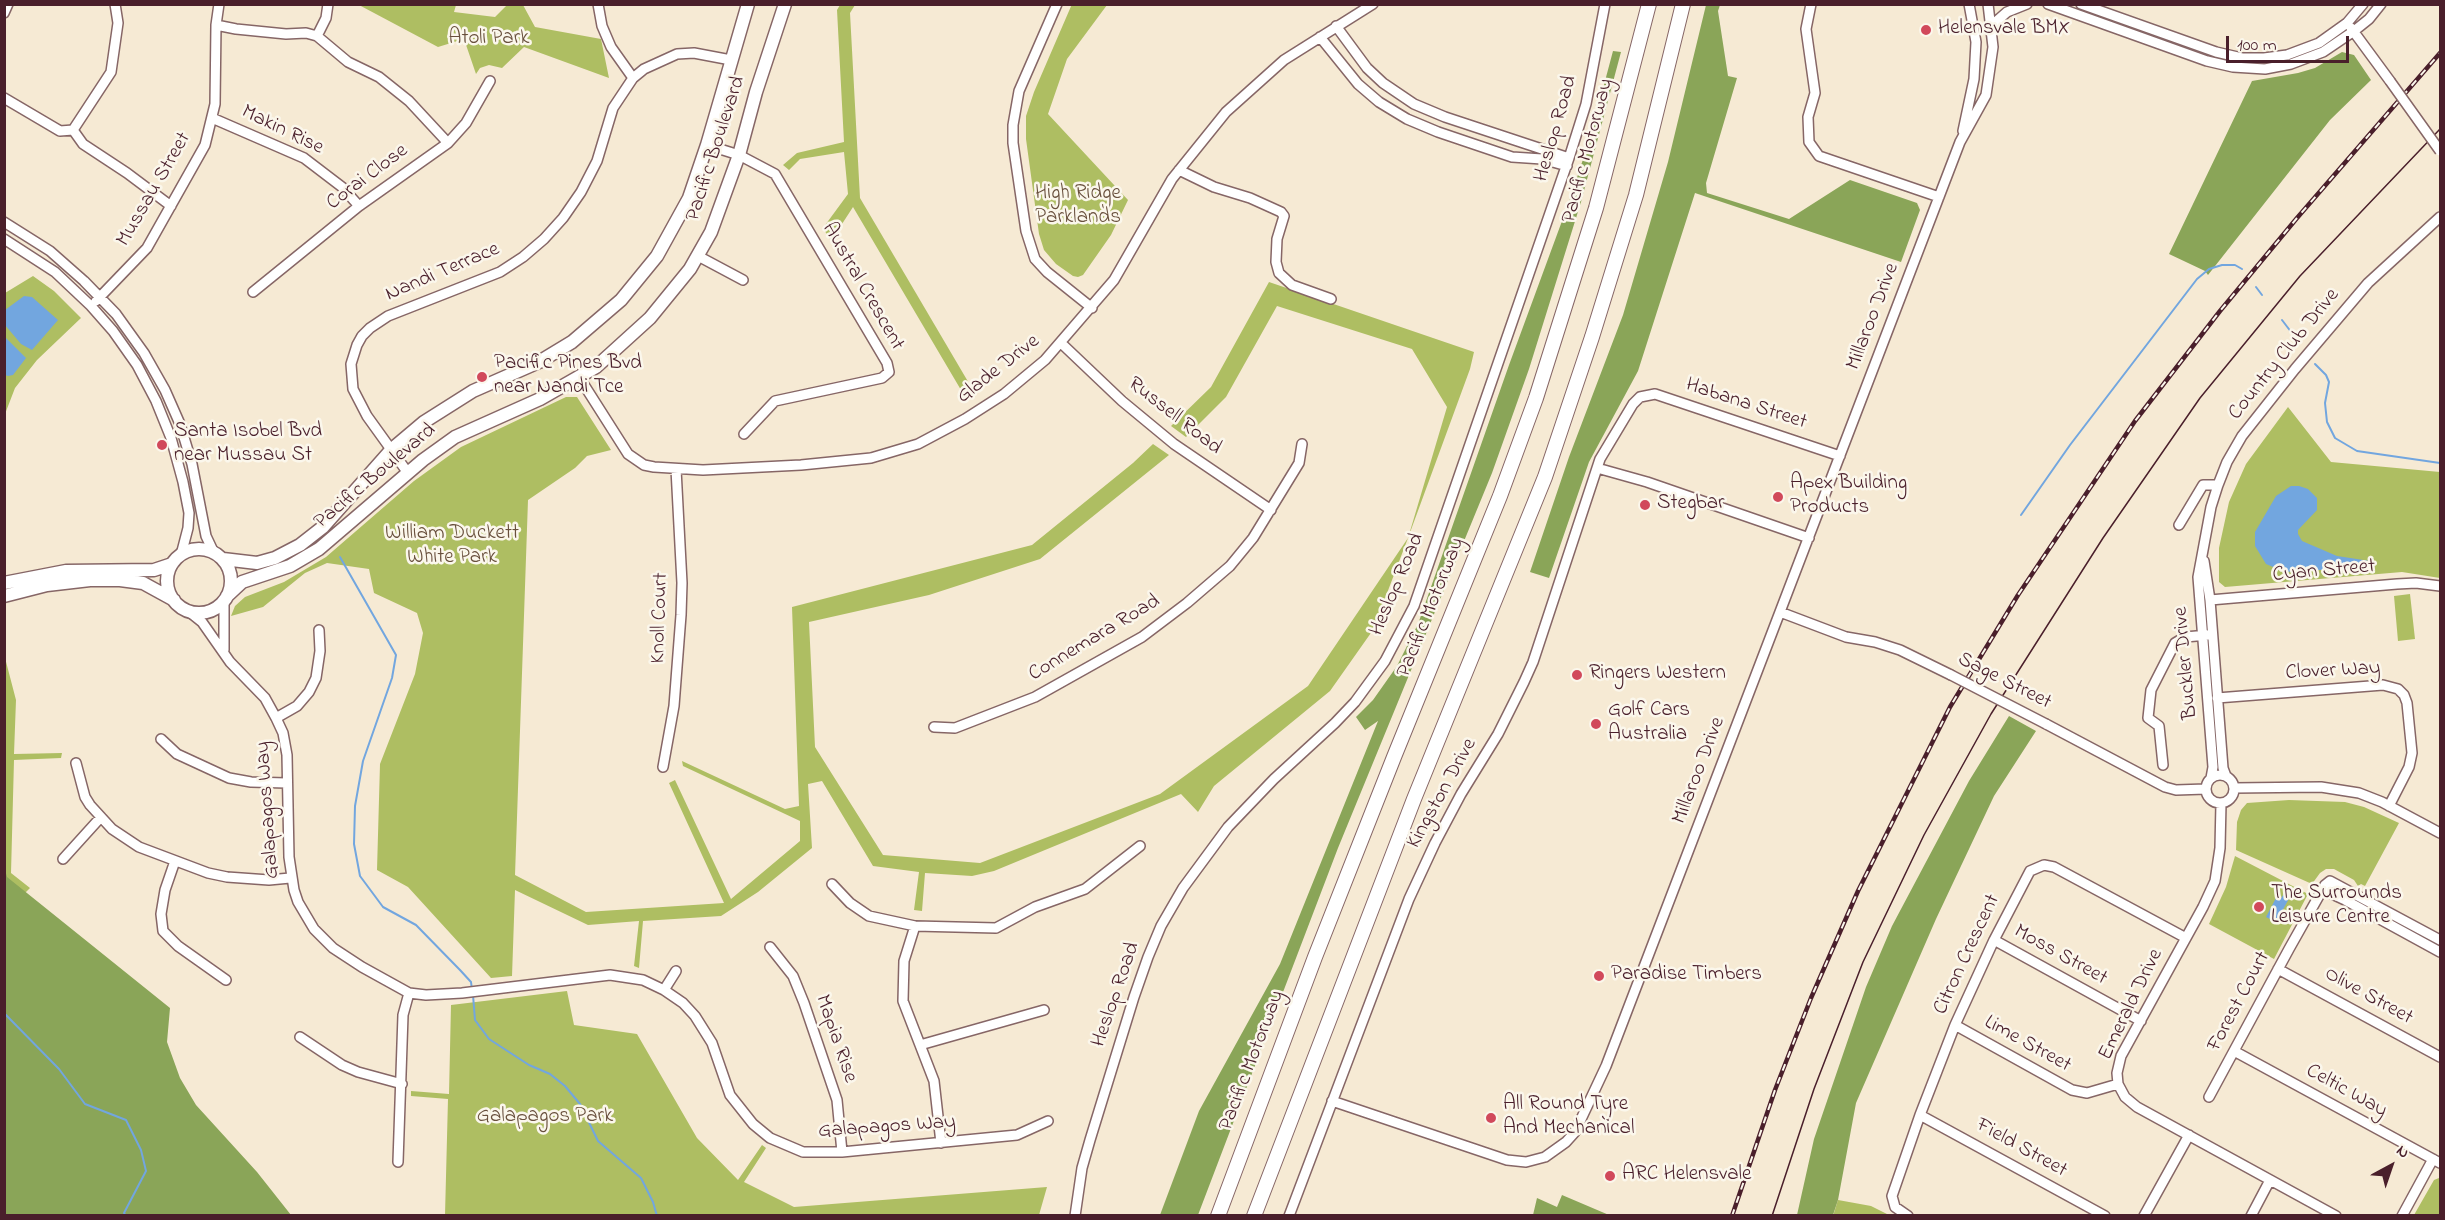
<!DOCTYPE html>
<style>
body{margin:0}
#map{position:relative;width:2445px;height:1220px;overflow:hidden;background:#f6ead4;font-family:"Indie Flower",sans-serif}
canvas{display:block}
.frame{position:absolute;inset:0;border:6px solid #4a1f2b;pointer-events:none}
.north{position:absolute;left:2361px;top:1136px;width:60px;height:60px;-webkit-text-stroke:4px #fbf7ec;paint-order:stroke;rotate:40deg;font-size:16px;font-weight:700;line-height:24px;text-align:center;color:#4a1f2b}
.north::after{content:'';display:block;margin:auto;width:21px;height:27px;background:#4a1f2b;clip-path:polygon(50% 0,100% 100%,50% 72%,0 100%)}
.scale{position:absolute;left:2226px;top:36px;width:123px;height:27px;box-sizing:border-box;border:3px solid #4a1f2b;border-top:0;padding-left:8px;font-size:18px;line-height:21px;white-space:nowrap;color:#4a1f2b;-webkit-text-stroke:4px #fbf7ec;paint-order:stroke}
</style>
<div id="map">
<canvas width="2445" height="1220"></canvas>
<div class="frame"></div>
<div class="north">N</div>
<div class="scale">100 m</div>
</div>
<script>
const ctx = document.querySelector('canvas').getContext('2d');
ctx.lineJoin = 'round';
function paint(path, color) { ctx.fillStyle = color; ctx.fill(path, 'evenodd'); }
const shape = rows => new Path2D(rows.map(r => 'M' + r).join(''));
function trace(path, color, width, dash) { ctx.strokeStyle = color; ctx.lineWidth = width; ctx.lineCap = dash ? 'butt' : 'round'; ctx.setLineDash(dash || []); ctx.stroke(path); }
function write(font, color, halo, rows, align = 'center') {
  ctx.font = font + ' "Indie Flower",sans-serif'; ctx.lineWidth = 5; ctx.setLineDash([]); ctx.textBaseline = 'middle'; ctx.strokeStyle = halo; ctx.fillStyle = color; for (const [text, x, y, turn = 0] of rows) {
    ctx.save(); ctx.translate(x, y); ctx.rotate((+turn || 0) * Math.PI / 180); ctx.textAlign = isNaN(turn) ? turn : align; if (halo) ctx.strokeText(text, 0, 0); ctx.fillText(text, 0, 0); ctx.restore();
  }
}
const green = shape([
 [1072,4,1107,5,1067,59,1048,114,1128,200,1111,235,1083,275,1078,277,1073,276,1056,264,1044,250,1039,234,1026,139,1026,116,1034,92],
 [359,5,456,5,454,12,495,17,507,5,523,5,535,27,601,39,609,78,524,47,502,68,489,65,480,68,476,74,464,39,438,47],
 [840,5,855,5,850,13,860,198,970,385,961,390,853,207,831,241,823,228,848,194,844,152,800,159,789,170,783,165,797,153,844,142,837,10],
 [33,276,54,291,81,318,37,360,15,388,5,414,5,293],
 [1269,282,1474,352,1470,369,1408,538,1373,630,1330,691,1214,786,1198,812,1181,794,994,871,972,876,925,873,922,911,914,910,919,872,873,866,822,781,808,784,812,848,758,892,721,916,643,921,639,968,634,966,639,921,588,925,515,890,512,976,491,978,408,887,377,870,380,764,415,674,423,633,417,613,374,593,369,569,327,563,305,573,263,607,231,616,235,606,245,597,284,582,326,557,414,481,461,447,566,397,577,397,611,450,587,456,575,468,528,500,515,875,586,912,724,903,669,783,675,780,731,899,800,841,800,821,683,766,682,761,785,809,799,806,792,607,1032,545,1133,463,1153,444,1169,455,1040,559,929,595,809,622,815,747,883,855,980,863,1160,794,1308,686,1408,538,1447,407,1412,349,1277,306,1226,397,1186,437,1171,426,1211,387],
 [2288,407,2331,462,2440,472,2440,578,2402,572,2225,587,2219,582,2219,548,2229,502,2246,464],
 [2410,594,2415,639,2398,641,2394,596],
 [4,654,16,700,14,754,62,753,61,758,14,760,11,873,30,888,4,914],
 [2289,800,2345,802,2364,807,2399,823,2365,886,2361,884,2358,886,2354,880,2334,869,2326,869,2320,873,2312,884,2236,850,2237,822,2241,810,2247,803],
 [2235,856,2308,894,2274,959,2209,924,2226,887],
 [567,991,574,1025,637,1034,697,1138,738,1180,762,1145,766,1148,744,1182,794,1207,1047,1187,1039,1215,445,1215,448,1099,411,1096,411,1091,449,1094,451,1005],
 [2439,1178,2440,1179,2440,1215,2414,1215,2434,1180],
 [1838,1200,1871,1206,1889,1215,1833,1216]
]);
const forest = shape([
 [1706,5,1720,5,1718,11,1728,76,1737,78,1706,183,1707,193,1789,219,1850,180,1917,203,1920,210,1901,262,1695,193,1638,371,1589,462,1549,578,1530,572,1569,457,1623,315,1668,162],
 [1613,51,1621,52,1581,202,1529,369,1492,473,1338,848,1198,1215,1160,1215,1199,1111,1280,964,1378,721,1365,730,1356,717,1373,700,1397,666,1418,624,1509,365,1569,202,1589,141],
 [2342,52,2354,55,2371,80,2330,120,2208,275,2205,271,2169,254,2252,81,2298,73,2315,68],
 [2009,716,2036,731,1994,796,1936,919,1856,1103,1838,1200,1833,1215,1797,1215,1814,1139,1866,987,1892,926,1969,781],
 [4,866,7,877,170,1008,167,1042,180,1078,196,1105,257,1172,291,1215,5,1215],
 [1562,1195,1609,1215,1533,1215,1537,1198,1557,1207]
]);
const water = shape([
 [24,296,32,297,58,320,32,350,21,344,5,325,5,310],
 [5,337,26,358,13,375,8,376,5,375],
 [2291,486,2299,486,2308,489,2317,498,2317,510,2298,530,2298,534,2302,541,2337,556,2370,561,2375,564,2374,567,2285,572,2266,564,2255,546,2255,532,2276,496],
 [2285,892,2291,895,2276,922,2266,917,2276,898,2280,900]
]);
const stream = shape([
 [2256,287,2262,295],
 [2282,320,2298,341],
 [2315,364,2326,375,2329,382,2325,403,2327,422,2335,438,2357,451,2440,463],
 [2021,515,2070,445,2197,279,2209,269,2222,265,2235,265,2242,269],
 [340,557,396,655,392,678,363,761,355,806,354,844,360,876,383,907,416,925,460,970,471,982,472,990],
 [473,995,475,1020,489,1039,529,1065,550,1074,565,1086,580,1104,598,1141,641,1178,653,1202,657,1216],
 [4,1013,59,1069,85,1104,126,1120,141,1150,146,1171,124,1213,126,1216]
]);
const minor = shape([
 [598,4,602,26,611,47,633,78],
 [1057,4,1019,91,1013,125,1013,143,1026,231,1035,259,1047,272,1092,308],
 [1811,4,1806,29,1815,93,1808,117,1809,142,1819,156,1939,197],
 [2048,4,2207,61,2233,67,2265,69,2291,64,2323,52,2354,31,2369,19,2381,4],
 [2081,4,2216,52,2242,58,2264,58,2287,55,2319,43,2347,23,2363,4],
 [4,13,8,4],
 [216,25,236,29,286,34,306,33,317,36,348,62,379,77,409,101,448,143],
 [1336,26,1367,68,1383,83,1414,104,1445,117,1569,158],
 [1991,26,2007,12,2027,4],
 [2351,28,2390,81],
 [317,36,326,18,328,4],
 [1320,37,1358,84,1379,102,1407,119,1438,132,1512,157,1542,159,1567,166],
 [4,98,60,131,73,130,111,72,118,23,115,4],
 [212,118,304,158,342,187,359,206],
 [73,130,83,144,127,173,171,206],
 [1963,131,1974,79,1976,42,1969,4],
 [707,145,739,155,775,174,887,363,889,372,882,378,775,401,744,434],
 [1179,170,1214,187,1250,198,1281,212,1284,216,1277,239,1276,262,1279,273,1292,285,1331,299],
 [4,222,50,251,84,281,116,314,144,353,165,390,180,424,192,464,206,536,214,553],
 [4,239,55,272,91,306,113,331,137,365,156,401,171,438,183,482,189,513,188,528,181,555],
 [698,256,743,280],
 [253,292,359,206,448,143,466,123,490,81],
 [96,301,147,248,205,145,215,104,216,25,219,4],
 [1061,343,1122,401,1174,444,1271,510],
 [579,377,628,454,644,465,654,467,703,470,801,465,871,458,918,444,965,419,1004,394,1045,360,1114,280,1172,179,1226,112,1284,60,1373,4],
 [1597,468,1647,482,1809,538],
 [408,473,367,416,353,389,351,364,357,345,362,336,370,328,388,316,500,272,523,257,544,239,563,218,581,192,597,161,613,108,633,78,644,69,677,54,694,53,731,60],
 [2179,525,2203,485,2218,485,2227,462,2242,436,2295,369,2368,283,2440,217],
 [2204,561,2210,600,2223,768,2226,776],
 [2210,600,2397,584,2416,583,2440,586],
 [224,601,224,650],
 [187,610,202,622,230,662,265,698,276,718,283,733,287,755,289,857,294,890,298,902,314,929,333,948,362,967,409,993,426,995,462,993,610,975,643,980,664,990,683,1003,695,1016,712,1043,730,1095,753,1124,770,1138,803,1152,842,1152,1017,1135,1048,1121],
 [1780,612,1846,637,1875,642,1900,650,1951,675],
 [2217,698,2383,685,2398,689,2404,695,2407,703,2412,753,2409,767,2389,806],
 [276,718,297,706,309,692,316,678,320,651,319,630],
 [2046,724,2165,787,2176,790,2206,789],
 [934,727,955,728,1035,697,1142,637,1187,603,1230,566,1253,538,1299,463,1302,444],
 [161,739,177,754,229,778,251,782,286,783],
 [76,763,85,797,90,805,112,829,139,847,208,873,227,877,269,880,290,878],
 [2163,765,2159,726,2148,718,2151,690,2175,643,2185,637,2208,635],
 [663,767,674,706,681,615,682,583,676,469],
 '2206 789a14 14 0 1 1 28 0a14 14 0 1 1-28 0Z',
 [2211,778,2213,767,2198,577,2211,507,2218,485],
 [2234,788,2321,787,2359,793,2382,802,2440,833],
 [2221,803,2220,848,2215,881,2203,907,2121,1056,2117,1073,2118,1084,2125,1097,2137,1107,2336,1216],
 [63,859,101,817],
 [175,861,165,890,161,914,163,931,178,946,226,980],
 [832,884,850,903,869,916,915,926,996,928,1035,907,1085,889,1140,846],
 [2320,893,2330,893,2345,900,2440,952],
 [915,926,904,961,903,1001,934,1081,941,1143],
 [1994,940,2141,1021],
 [770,947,793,976,804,1003,837,1100,842,1152],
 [2278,969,2440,1057],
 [664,990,676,971],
 [1955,1025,2072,1090,2087,1093,2118,1084],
 [300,1037,342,1065,358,1072,402,1084],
 [920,1045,1044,1010],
 [2234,1051,2440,1163],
 [2209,1097,2289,949,2325,885,2330,881,2440,940],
 [1332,1101,1507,1160,1526,1162,1545,1157,1566,1142,1575,1132,1606,1066,1960,142,1986,95,1993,47,1988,4],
 [1920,1115,2105,1216],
 [398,1162,403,1015,409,993],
 [1075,1216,1082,1168,1090,1140,1134,997,1148,957,1161,926,1183,888,1228,827,1274,779,1335,723,1355,702,1385,661,1414,606,1569,158,1586,104,1605,4],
 [1289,1216,1409,899,1435,843,1461,794,1498,734,1524,682,1533,662,1600,459,1633,404,1640,397,1655,394,1840,456],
 [1908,1216,1895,1207,1892,1196,1920,1115,1955,1025,1994,940,2030,871,2044,865,2054,867,2186,938],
 [2144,1216,2189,1135],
 [2251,1216,2270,1180],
 [2402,1216,2433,1159]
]);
const major = shape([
 '167 581a32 32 0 1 1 64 0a32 32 0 1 1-64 0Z',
 [223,559,257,563,275,558,300,545,323,527,392,449,424,422,473,391,539,362,572,342,621,300,657,256,689,198,707,145,748,4],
 [4,583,66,571,154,570,172,564],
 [4,596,47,585,90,580,120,580,143,583,174,600],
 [227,596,242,582,290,566,319,549,423,460,455,437,540,399,596,367,650,318,690,269,711,232,739,155,756,92,785,4]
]);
const highway = shape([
 [1218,1216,1315,957,1394,757,1500,496,1536,398,1596,208,1649,4],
 [1254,1216,1414,799,1545,477,1592,337,1636,195,1683,4]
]);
const tram = shape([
 [1772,1216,1814,1089,1863,962,1924,835,1991,714,2103,538,2200,398,2300,276,2440,129]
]);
const rail = shape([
 [1732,1216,1775,1090,1811,998,1858,891,1950,707,2018,595,2135,421,2220,311,2297,218,2440,53]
]);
const minorBridge = shape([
 [2390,81,2440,151],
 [1951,675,2046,724]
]);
const markers = [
 [1926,30,6,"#d1495b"],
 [482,377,6,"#d1495b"],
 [162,445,6,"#d1495b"],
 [1778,497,6,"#d1495b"],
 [1645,505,6,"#d1495b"],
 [1577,675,6,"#d1495b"],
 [1596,724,6,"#d1495b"],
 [2259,907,6,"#d1495b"],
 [1599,976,6,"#d1495b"],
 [1491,1118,6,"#d1495b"],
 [1610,1176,6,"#d1495b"]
];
const poiNames = [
 ["Helensvale BMX",1938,30],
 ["Pacific Pines Bvd",494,365],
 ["near Nandi Tce",494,389],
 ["Santa Isobel Bvd",174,433],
 ["near Mussau St",174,457],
 ["Apex Building",1790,485],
 ["Products",1790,509],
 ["Stegbar",1657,505],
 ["Ringers Western",1589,675],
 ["Golf Cars",1608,712],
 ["Australia",1608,736],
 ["The Surrounds",2271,895],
 ["Leisure Centre",2271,919],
 ["Paradise Timbers",1611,976],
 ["All Round Tyre",1503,1106],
 ["And Mechanical",1503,1130],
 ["ARC Helensvale",1622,1176]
];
const parkNames = [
 ["Atoli Park",489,40],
 ["High Ridge",1078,195],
 ["Parklands",1078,219],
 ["William Duckett",452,535],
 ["White Park",452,559],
 ["Galapagos Park",545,1118]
];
const streetNames = [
 ["Heslop Road",1557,129,-74],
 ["Makin Rise",282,131,26],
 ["Pacific Boulevard",717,149,-72],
 ["Pacific Motorway",1589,151,-75],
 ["Corai Close",368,178,-37],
 ["Mussau Street",155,190,-60],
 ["Nandi Terrace",443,273,-23],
 ["Austral Crescent",862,287,60],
 ["Millaroo Drive",1874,317,-69],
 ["Country Club Drive",2285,355,-51],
 ["Glade Drive",999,370,-38],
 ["Habana Street",1746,405,18],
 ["Russell Road",1174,417,38],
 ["Pacific Boulevard",376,477,-40],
 ["Cyan Street",2324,572,-5],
 ["Heslop Road",1398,585,-67],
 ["Pacific Motorway",1432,608,-68],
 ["Knoll Court",661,618,-88],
 ["Connemara Road",1095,639,-31],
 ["Buckler Drive",2187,663,-95],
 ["Clover Way",2333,672,-3],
 ["Sage Street",2004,682,27],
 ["Millaroo Drive",1700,771,-69],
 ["Kingston Drive",1443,794,-61],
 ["Galapagos Way",269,810,-94],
 ["Citron Crescent",1968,955,-65],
 ["Moss Street",2060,956,29],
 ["Heslop Road",1117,995,-71],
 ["Olive Street",2368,997,29],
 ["Forest Court",2240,1002,-62],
 ["Emerald Drive",2132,1005,-64],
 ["Mapia Rise",835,1039,71],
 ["Lime Street",2027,1045,29],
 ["Pacific Motorway",1253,1061,-69],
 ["Celtic Way",2346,1092,29],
 ["Galapagos Way",887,1128,-4],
 ["Field Street",2021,1149,29]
];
paint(green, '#aebe62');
paint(forest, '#8aa558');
paint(water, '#72a6df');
trace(stream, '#72a6df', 2);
trace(minor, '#866666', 12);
trace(major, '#866666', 15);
trace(highway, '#866666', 16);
trace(minor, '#fff', 9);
trace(major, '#fff', 12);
trace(highway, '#fff', 14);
trace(tram, '#4a1f2b', 1.5);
trace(rail, '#4a1f2b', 4.5);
trace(rail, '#fbf7ec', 2, [7]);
trace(minorBridge, '#866666', 12, []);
trace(minorBridge, '#fff', 9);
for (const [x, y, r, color] of markers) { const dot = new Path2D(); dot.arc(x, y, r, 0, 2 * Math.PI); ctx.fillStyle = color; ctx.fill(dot); trace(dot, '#fbf7ec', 2); }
write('21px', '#4a1f2b', '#fbf7ec', poiNames, 'left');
write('21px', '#684f3c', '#fbf7ec', parkNames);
write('21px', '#4a1f2b', '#fbf7ec', streetNames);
</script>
